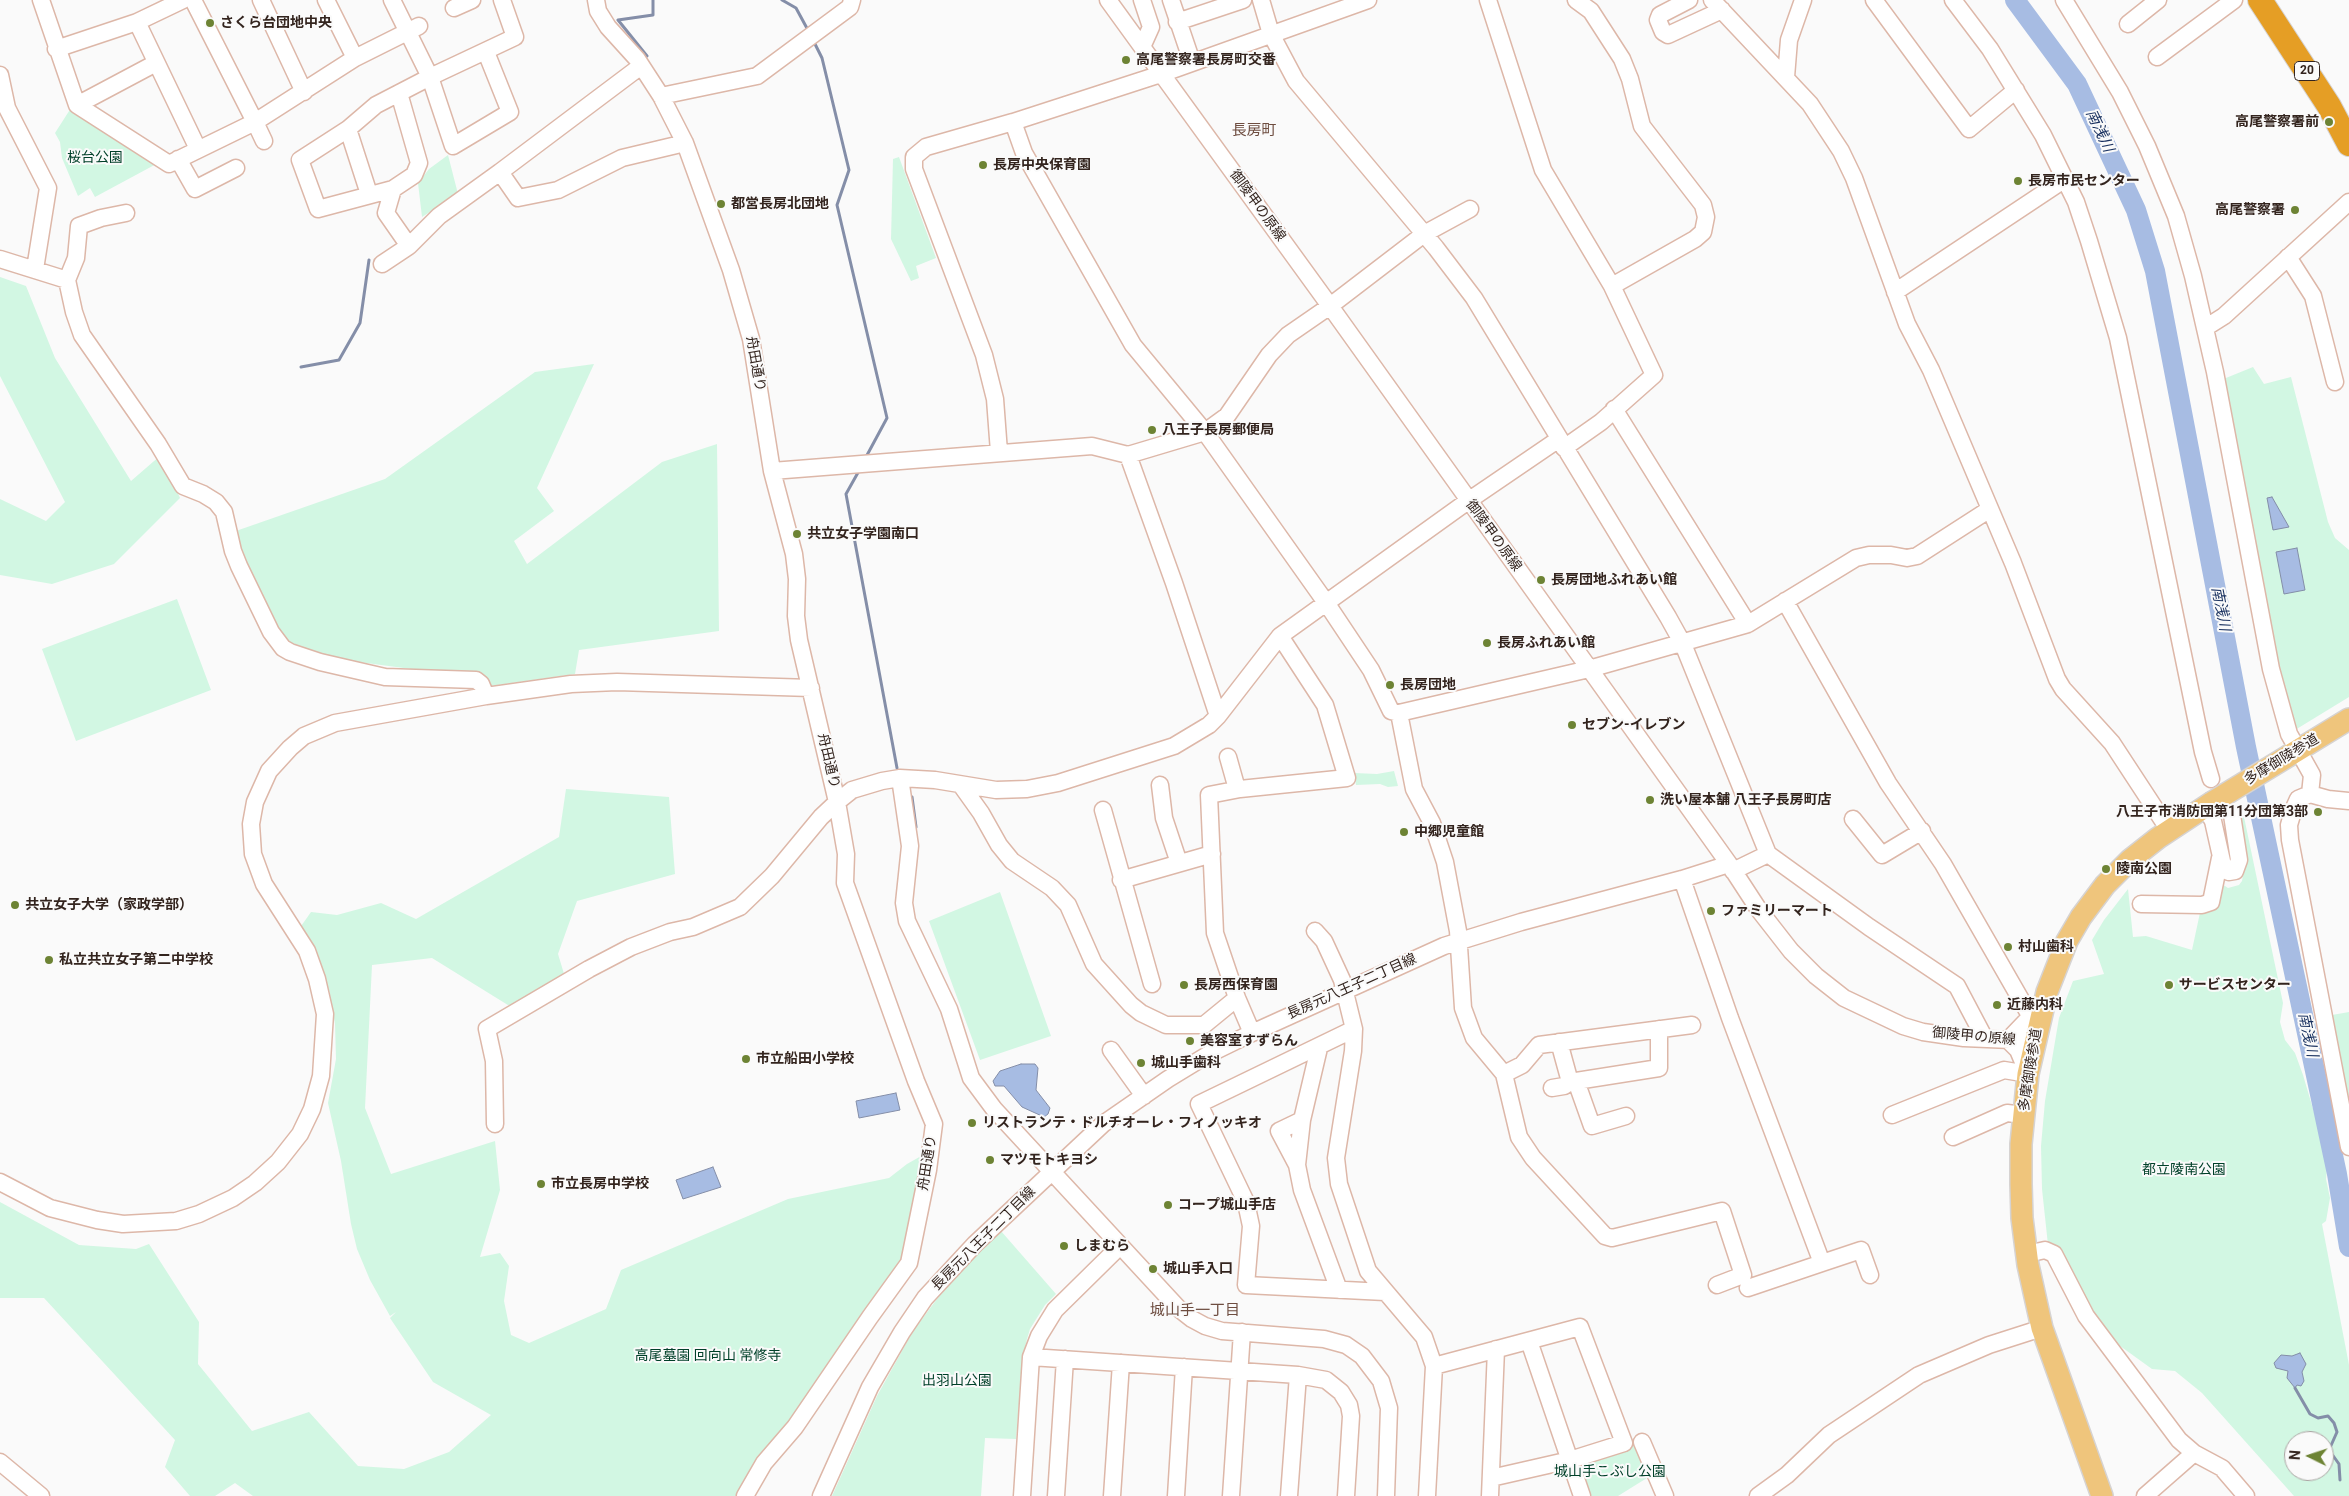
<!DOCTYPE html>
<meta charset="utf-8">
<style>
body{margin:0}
#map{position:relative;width:2349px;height:1496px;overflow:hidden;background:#fafafa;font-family:Roboto,sans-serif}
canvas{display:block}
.north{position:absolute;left:2284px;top:1431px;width:50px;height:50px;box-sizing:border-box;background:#fafafa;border:1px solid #aaa4a2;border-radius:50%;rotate:274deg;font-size:14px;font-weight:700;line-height:20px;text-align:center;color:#33241e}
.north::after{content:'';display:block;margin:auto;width:18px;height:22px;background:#6d8334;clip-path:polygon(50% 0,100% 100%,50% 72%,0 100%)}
</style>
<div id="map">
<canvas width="2349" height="1496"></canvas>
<div class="north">N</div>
</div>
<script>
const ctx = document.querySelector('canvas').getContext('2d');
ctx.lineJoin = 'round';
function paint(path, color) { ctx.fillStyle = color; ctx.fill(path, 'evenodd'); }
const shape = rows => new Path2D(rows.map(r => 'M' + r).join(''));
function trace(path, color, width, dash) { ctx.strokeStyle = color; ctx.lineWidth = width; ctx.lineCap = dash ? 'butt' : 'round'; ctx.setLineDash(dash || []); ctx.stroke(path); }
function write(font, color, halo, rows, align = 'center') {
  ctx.font = font + ' Roboto,"Noto Sans JP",sans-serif'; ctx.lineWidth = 4; ctx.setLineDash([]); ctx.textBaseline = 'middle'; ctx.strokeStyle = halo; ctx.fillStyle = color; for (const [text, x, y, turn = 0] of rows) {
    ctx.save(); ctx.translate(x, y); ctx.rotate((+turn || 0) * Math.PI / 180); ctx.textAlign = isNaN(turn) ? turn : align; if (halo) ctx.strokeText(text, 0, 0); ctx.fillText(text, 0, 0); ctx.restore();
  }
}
const green = shape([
 [71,108,160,162,95,197,90,188,78,196,62,158,60,142,55,133],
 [448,155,458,194,422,217,418,183,429,169],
 [899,157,936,258,916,266,919,278,911,281,891,239,893,159],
 [0,277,26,286,55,358,131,481,161,455,180,498,114,564,52,584,0,575,0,499,46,521,65,502,0,376],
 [594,364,537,488,554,511,514,541,527,564,662,462,717,444,719,631,579,650,575,674,491,686,479,678,321,657,281,638,233,532,385,479,535,372],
 [2253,367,2264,384,2291,377,2328,522,2335,538,2349,550,2349,697,2295,730,2278,679,2221,380],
 [177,599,211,690,76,741,42,649],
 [1394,771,1398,786,1388,787,1380,784,1356,785,1354,773,1377,774],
 [566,789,669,797,675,874,577,901,558,954,568,987,524,1015,432,958,372,965,365,1108,391,1174,495,1141,500,1190,480,1257,500,1253,509,1266,504,1301,511,1335,529,1343,606,1309,621,1270,788,1199,889,1178,907,1164,930,1151,909,1263,745,1496,253,1496,235,1483,215,1496,190,1496,165,1467,175,1440,44,1298,0,1298,0,1202,79,1245,136,1249,149,1244,199,1322,198,1364,252,1431,309,1412,358,1466,404,1469,449,1452,491,1415,433,1382,390,1318,396,1312,390,1316,370,1280,357,1249,351,1224,341,1161,328,1103,336,1059,335,1024,329,990,318,959,299,929,311,912,337,915,381,903,416,919,559,837],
 [2244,817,2283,1003,2280,1022,2285,1040,2295,1053,2303,1075,2316,1119,2321,1125,2328,1159,2326,1179,2330,1198,2326,1221,2322,1224,2349,1365,2349,1496,2294,1496,2202,1393,2175,1371,2152,1369,2109,1338,2089,1312,2053,1243,2048,1245,2042,1189,2041,1146,2045,1101,2059,1018,2073,981,2104,974,2092,940,2104,920,2128,889,2133,937,2146,936,2192,950,2201,908,2219,882,2228,888,2239,885,2242,881,2243,875,2237,822],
 [2294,1441,2324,1441,2324,1471,2294,1471],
 [1000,892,1051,1036,980,1060,929,921],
 [2349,1012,2349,1120,2330,1019,2332,1015],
 [1001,1231,1056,1294,1045,1305,1030,1329,1027,1339,1023,1357,1016,1439,985,1438,981,1496,832,1496,877,1396,913,1331,940,1295,983,1247],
 [1642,1442,1655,1473,1618,1496,1582,1496,1570,1460,1624,1443]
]);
const water = shape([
 [2272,497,2289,527,2273,530,2267,498,2272,497],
 [2297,548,2305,590,2284,594,2276,552,2297,548],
 [1021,1064,1035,1064,1038,1068,1036,1090,1050,1108,1048,1114,1044,1117,1022,1107,1004,1086,995,1086,993,1081,1000,1071,1021,1064],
 [896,1093,900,1110,859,1118,856,1101,896,1093],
 [713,1167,721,1187,683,1199,676,1180,713,1167],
 [2300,1353,2306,1364,2302,1372,2304,1381,2301,1386,2297,1385,2295,1388,2287,1378,2288,1371,2276,1368,2274,1363,2281,1355,2292,1356,2300,1353]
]);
const stream = shape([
 [782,0,796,8,809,32],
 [814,42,822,58,849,170,837,205,887,418,866,457],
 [647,56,618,20,653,15,653,0],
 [301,367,339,360,360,323,369,260],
 [860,469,846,494,897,768],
 [912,797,916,827],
 [2295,1388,2310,1414,2318,1418,2328,1416,2334,1423,2337,1432,2329,1450,2339,1464,2340,1480]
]);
const river = shape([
 [2015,0,2077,84,2136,210,2155,271,2246,747,2337,1174,2349,1247]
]);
const minor = shape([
 [41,0,77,105,169,164,255,122,264,141],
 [193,0,255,122,355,58,419,26],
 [261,0,304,92],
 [326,0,355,58],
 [392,0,430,77,515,37,502,0],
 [596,0,598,11,608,27,637,59,661,96,685,143,731,270,751,339,772,471,794,554,797,579,796,616,799,640,837,802,846,854,845,883,916,1081,934,1124,928,1170,909,1263,870,1317,795,1427,764,1463,745,1496],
 [1108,0,1330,306,1729,864,1759,910,1791,951,1816,976,1844,998,1903,1026,1923,1032,1964,1038,2034,1041],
 [1171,0,1192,62],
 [1261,0,1271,34,1296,81,1436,248,1474,298,1668,617,1683,644,1768,854,1869,927,1957,986,1985,1039],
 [1488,0,1543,170,1612,286,1654,375,1601,422,1564,448],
 [1576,0,1591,11,1622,59,1630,79,1642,126,1703,205,1706,217,1703,232,1695,239,1612,286],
 [1689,0,1660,15,1658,20,1663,32,1668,35,1722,10],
 [1712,0,1810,104,1841,151,1854,178,1907,324,1931,370,2013,563,2057,679,2063,689,2112,743,2169,830],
 [1874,0,1969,129,2016,90],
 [1953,0,1990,49,2043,135,2076,202,2089,241,2118,338,2203,752,2211,779],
 [2064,0,2120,92,2147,146,2176,216,2193,276,2215,372,2271,669,2289,734,2312,775,2310,794,2298,799,2294,808,2289,825,2290,840,2349,1147],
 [454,8,472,0],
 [137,22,198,149],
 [1177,22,1243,0],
 [2128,24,2158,0],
 [1142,47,1151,27,1142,0],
 [56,49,137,22,183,0],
 [2157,57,2234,0],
 [641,66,500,172,518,198,558,190,622,158,685,143],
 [0,75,7,108,48,188,35,269],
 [1786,77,1789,40,1803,0],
 [399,93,419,163,414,175,393,189,318,209,300,160,348,129,376,105,430,77,453,146,510,112,486,52],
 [661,96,757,76,850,7,852,0],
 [77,105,156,63],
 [1013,122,1024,153,1133,345,1205,432,1327,604,1371,670,1391,711,1399,713,1589,669,1748,624,1856,558,1869,555,1891,555,1907,558,1917,556,1990,509],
 [348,129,369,194],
 [178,159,195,189,236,168],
 [393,189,386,213,409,246,439,216,500,172],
 [2288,257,2313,296,2335,382],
 [0,259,67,280,74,312,82,335,158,444,183,486,203,494,216,502,224,512,233,551,239,566,271,632,283,648,290,652,320,662,385,677,476,680,481,684,486,696],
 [382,264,409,246],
 [67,280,76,258,79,226,101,218,126,213],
 [1895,292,2065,179],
 [2205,328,2224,316,2349,202],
 [1614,409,1748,624],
 [999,452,995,399,984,355,914,169,914,157,926,147,1013,122,1161,74,1368,0],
 [1128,455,1174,583,1218,716],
 [772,471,1092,446,1128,455,1205,432,1227,416,1269,355,1288,335,1330,306,1424,234,1470,209],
 [1785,601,1888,783,1943,864,2028,1012,2031,1016,2040,1017],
 [1399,713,1414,789,1432,823,1445,862,1458,931,1463,1008,1474,1038,1504,1074,1519,1137,1533,1158,1605,1236,1612,1238,1722,1211,1743,1275,1717,1285],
 [1228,757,1237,789],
 [900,778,910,846,904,903,907,921,949,1009,971,1078,994,1109,1178,1308,1192,1319,1205,1326,1222,1331,1324,1339,1346,1345,1362,1356,1381,1381,1389,1408,1386,1496],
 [961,785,981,813,999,845,1012,861,1052,888,1068,905,1094,964,1131,1005,1141,1013,1166,1025,1204,1025,1237,998],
 [1160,785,1164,818,1179,863],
 [2310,794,2328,799,2349,801],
 [2205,807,2213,821,2224,870,2229,872,2235,871,2239,860,2232,815],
 [1103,810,1152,984],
 [1853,819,1882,855,1922,831],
 [1733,871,1768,854],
 [1682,879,1730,1018,1822,1263,1861,1250,1870,1275],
 [1121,880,1212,854],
 [2141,904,2202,905,2211,902,2220,858],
 [1315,931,1324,941,1342,980,1354,1029,1353,1051,1336,1158,1339,1184,1368,1271,1424,1337,1434,1366,1427,1496],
 [1354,1029,1199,1104,1245,1200,1248,1212,1251,1226,1246,1285,1385,1292],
 [1252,1033,1237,998,1215,933,1209,795,1240,789,1347,778,1325,705,1280,636],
 [1559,1042,1570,1082,1659,1068,1659,1029],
 [1319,1048,1302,1120,1297,1165,1302,1190,1339,1290],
 [1111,1050,1144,1096],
 [1504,1074,1522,1065,1539,1045,1692,1025],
 [1576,1081,1592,1126,1626,1116],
 [1552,1088,1564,1086,1570,1082],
 [1892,1115,2004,1070,2028,1074,2018,1050,2008,1040,2031,1016],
 [495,1124,494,1061,487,1029,589,969,631,947,670,932,693,927,740,907,772,876,821,817,837,802,852,790,882,781,900,778,935,780,996,790,1027,789,1058,783,1174,746,1209,725,1218,716,1280,636,1468,501,1559,439],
 [1953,1137,2007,1113,2024,1115],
 [1297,1165,1279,1131,1302,1120],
 [0,1182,50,1208,97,1220,123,1224,176,1221,199,1214,233,1198,255,1183,278,1162,300,1134,312,1109,321,1076,325,1014,317,979,307,951,264,884,253,854,251,824,255,802,269,771,290,748,304,736,335,723,486,696,571,684,617,682,811,688],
 [2027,1254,2045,1250,2054,1254,2086,1316,2179,1440,2194,1453,2222,1468,2246,1496],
 [1748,1288,1822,1263],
 [1529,1341,1582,1496],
 [1031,1357,1298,1375,1326,1380,1341,1392,1349,1405,1351,1416,1346,1496],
 [1434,1366,1580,1327,1624,1443,1570,1460,1491,1478],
 [1642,1442,1665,1496],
 [0,1462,41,1496],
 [821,1496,870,1387,902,1332,925,1298,975,1244,1103,1124,1168,1079,1209,1054,1252,1033,1444,946,1521,922,1682,879,1729,864],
 [1022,1496,1031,1357,1039,1336,1055,1310,1120,1246],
 [1056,1496,1065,1359],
 [1112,1496,1121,1363],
 [1176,1496,1184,1367],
 [1231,1496,1242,1332],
 [1289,1496,1298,1375],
 [1490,1496,1496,1349],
 [1758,1496,1787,1475,1829,1435,1919,1375,1989,1345,2042,1328],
 [2145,1496,2194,1453]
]);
const major = shape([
 [2290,755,2349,719],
 [2102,1496,2042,1328,2028,1265,2022,1218,2021,1184,2021,1144,2028,1074,2047,992,2067,941,2081,917,2105,885,2130,860,2158,838,2211,803]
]);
const highway = shape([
 [2260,0,2329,106,2349,144]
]);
const majorBridge = shape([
 [2211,803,2290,755]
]);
const markers = [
 [210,23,5,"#6d8334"],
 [1126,60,5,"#6d8334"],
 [2329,122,5,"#6d8334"],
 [983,165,5,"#6d8334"],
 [2018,181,5,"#6d8334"],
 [721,204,5,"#6d8334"],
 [2295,210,5,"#6d8334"],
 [1152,430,5,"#6d8334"],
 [797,534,5,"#6d8334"],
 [1541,580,5,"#6d8334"],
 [1487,643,5,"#6d8334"],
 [1390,685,5,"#6d8334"],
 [1572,725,5,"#6d8334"],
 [1650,800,5,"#6d8334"],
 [2318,812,5,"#6d8334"],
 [1404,832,5,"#6d8334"],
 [2106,869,5,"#6d8334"],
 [15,905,5,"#6d8334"],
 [1711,911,5,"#6d8334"],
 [2008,947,5,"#6d8334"],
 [49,960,5,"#6d8334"],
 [1184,985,5,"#6d8334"],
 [2169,985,5,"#6d8334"],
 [1997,1005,5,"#6d8334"],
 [1190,1041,5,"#6d8334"],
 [746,1059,5,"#6d8334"],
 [1141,1063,5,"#6d8334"],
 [972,1123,5,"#6d8334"],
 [990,1160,5,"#6d8334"],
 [541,1184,5,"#6d8334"],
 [1168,1205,5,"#6d8334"],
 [1064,1246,5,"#6d8334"],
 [1153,1269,5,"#6d8334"]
];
const shields = [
 [2307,71,25]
];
const shieldNames = [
 ["20",2307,71]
];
const poiNames = [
 ["さくら台団地中央",220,23],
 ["高尾警察署長房町交番",1136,60],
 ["高尾警察署前",2319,122,"right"],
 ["長房中央保育園",993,165],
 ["長房市民センター",2028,181],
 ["都営長房北団地",731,204],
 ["高尾警察署",2285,210,"right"],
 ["八王子長房郵便局",1162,430],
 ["共立女子学園南口",807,534],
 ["長房団地ふれあい館",1551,580],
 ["長房ふれあい館",1497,643],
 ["長房団地",1400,685],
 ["セブン-イレブン",1582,725],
 ["洗い屋本舗 八王子長房町店",1660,800],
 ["八王子市消防団第11分団第3部",2308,812,"right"],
 ["中郷児童館",1414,832],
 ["陵南公園",2116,869],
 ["共立女子大学（家政学部）",25,905],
 ["ファミリーマート",1721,911],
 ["村山歯科",2018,947],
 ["私立共立女子第二中学校",59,960],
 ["長房西保育園",1194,985],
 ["サービスセンター",2179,985],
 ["近藤内科",2007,1005],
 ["美容室すずらん",1200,1041],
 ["市立船田小学校",756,1059],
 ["城山手歯科",1151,1063],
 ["リストランテ・ドルチオーレ・フィノッキオ",982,1123],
 ["マツモトキヨシ",1000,1160],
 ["市立長房中学校",551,1184],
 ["コープ城山手店",1178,1205],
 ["しまむら",1074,1246],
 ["城山手入口",1163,1269]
];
const parkNames = [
 ["桜台公園",95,158],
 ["都立陵南公園",2184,1170],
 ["高尾墓園 回向山 常修寺",708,1356],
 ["出羽山公園",957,1381],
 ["城山手こぶし公園",1610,1472]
];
const streetNames = [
 ["御陵甲の原線",1257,206,54],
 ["舟田通り",755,364,80],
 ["御陵甲の原線",1493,536,54],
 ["多摩御陵参道",2282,760,-31],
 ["舟田通り",828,761,77],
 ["長房元八王子二丁目線",1352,987,-24],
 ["御陵甲の原線",1974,1037,5],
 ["多摩御陵参道",2031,1070,-81],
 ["舟田通り",928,1163,-81],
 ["長房元八王子二丁目線",984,1239,-45]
];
const neighbourhoodNames = [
 ["長房町",1254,131],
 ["城山手一丁目",1195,1311]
];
const waterNames = [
 ["南浅川",2099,131,65],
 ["南浅川",2220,609,79],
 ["南浅川",2307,1035,78]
];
paint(green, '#d2f7e3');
paint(water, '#a7bce3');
trace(water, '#848ea8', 1);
trace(stream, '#848ea8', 3);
trace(river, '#a7bce3', 20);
trace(minor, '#ddb7a8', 19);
trace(major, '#d6d3d2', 24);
trace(highway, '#d6d3d2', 26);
trace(minor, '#fff', 16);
trace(major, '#efc57c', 21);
trace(highway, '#e59e25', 24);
trace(majorBridge, '#d6d3d2', 24, []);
trace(majorBridge, '#efc57c', 21);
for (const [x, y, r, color] of markers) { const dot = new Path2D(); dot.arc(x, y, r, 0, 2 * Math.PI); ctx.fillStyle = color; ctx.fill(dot); trace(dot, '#fafafa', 2); }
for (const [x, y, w] of shields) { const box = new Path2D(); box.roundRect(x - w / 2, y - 9.5, w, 19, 4); ctx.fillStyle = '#fafafa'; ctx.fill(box); trace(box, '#33241e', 1); }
write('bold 12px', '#33241e', null, shieldNames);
write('bold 14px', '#33241e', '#fafafa', poiNames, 'left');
write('14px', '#004029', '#fafafa', parkNames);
write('14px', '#33241e', '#fafafa', streetNames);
write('15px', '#6e4d40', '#fafafa', neighbourhoodNames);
write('italic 15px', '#172f5e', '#fafafa', waterNames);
</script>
